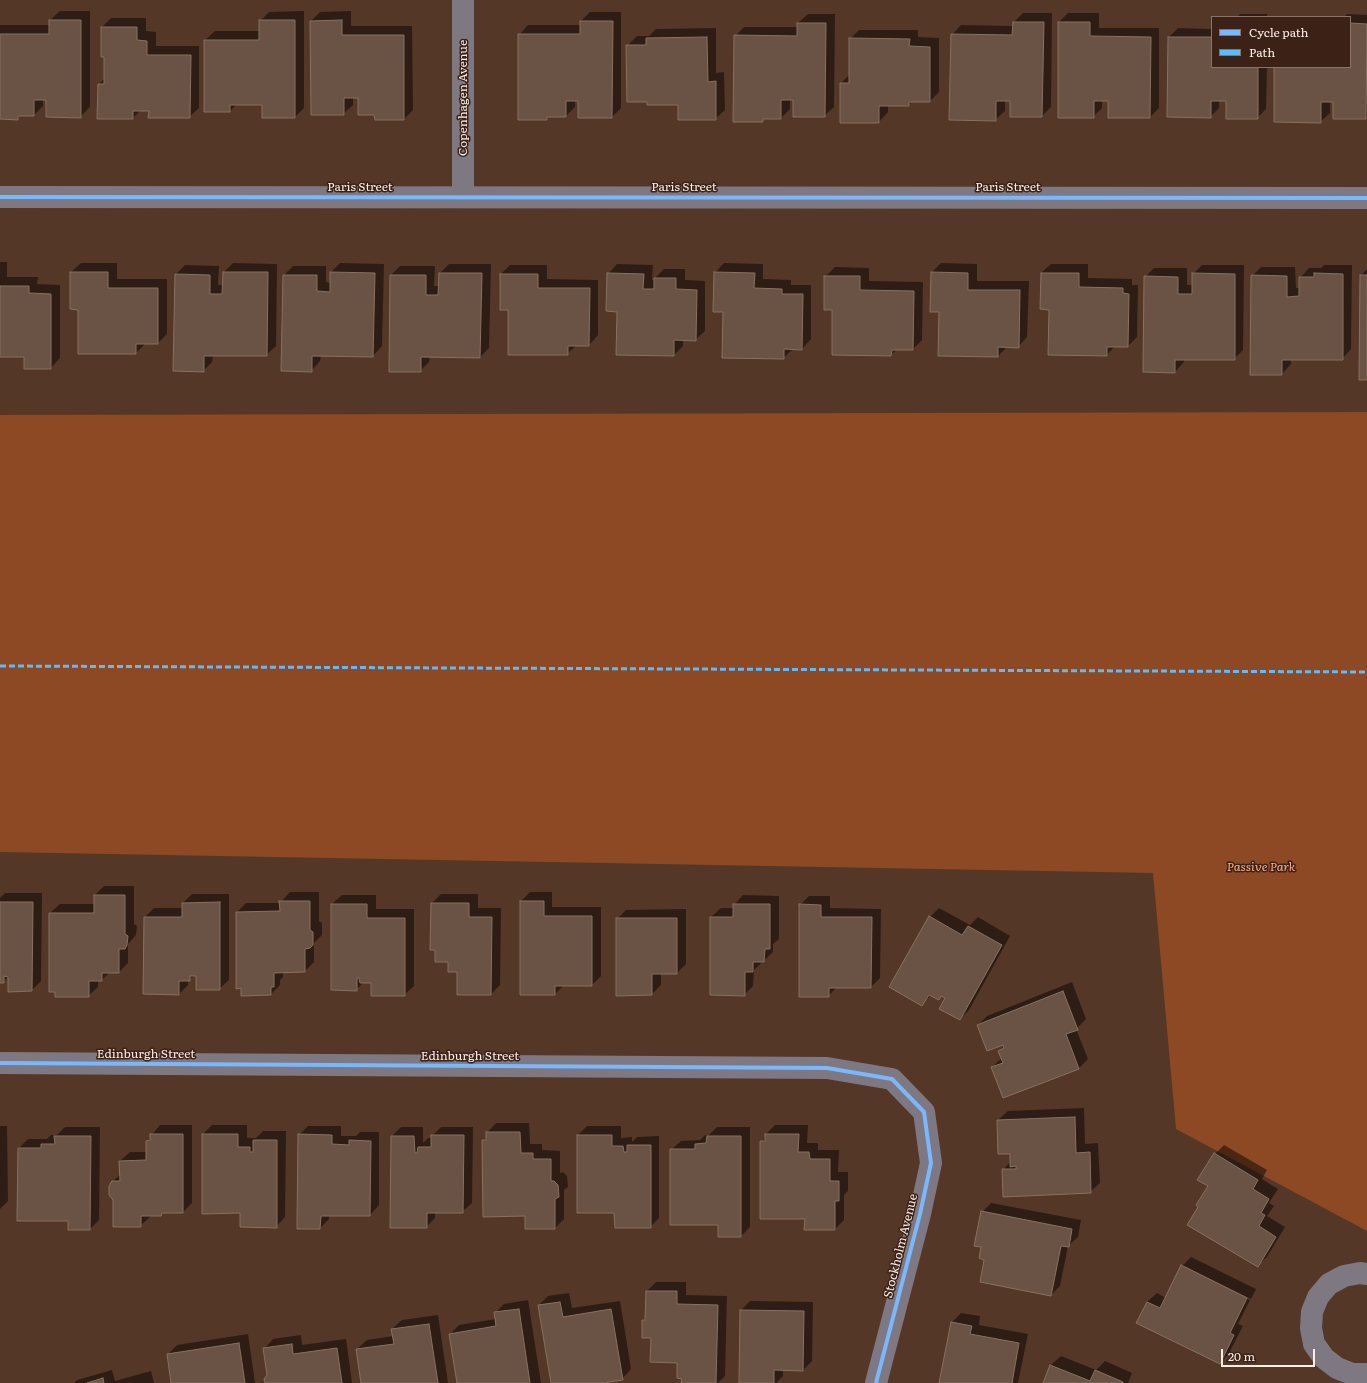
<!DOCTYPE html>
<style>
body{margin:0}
#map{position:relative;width:1367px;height:1383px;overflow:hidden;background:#553727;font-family:Literata,serif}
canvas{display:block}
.legend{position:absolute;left:1211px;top:16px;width:140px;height:52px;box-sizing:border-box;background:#3c2216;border:1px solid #89736a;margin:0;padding:5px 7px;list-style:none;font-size:12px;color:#fcede7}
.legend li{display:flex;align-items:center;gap:8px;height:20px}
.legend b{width:20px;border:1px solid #89736a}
.scale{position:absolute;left:1221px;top:1349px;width:94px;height:18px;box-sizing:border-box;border:2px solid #fcede7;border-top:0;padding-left:5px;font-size:12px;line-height:14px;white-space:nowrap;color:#fcede7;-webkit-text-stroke:3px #3c2216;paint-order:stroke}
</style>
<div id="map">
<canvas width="1367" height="1383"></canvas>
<ul class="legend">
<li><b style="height:5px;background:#7ab7fb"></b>Cycle path</li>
<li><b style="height:5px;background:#60bafa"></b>Path</li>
</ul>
<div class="scale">20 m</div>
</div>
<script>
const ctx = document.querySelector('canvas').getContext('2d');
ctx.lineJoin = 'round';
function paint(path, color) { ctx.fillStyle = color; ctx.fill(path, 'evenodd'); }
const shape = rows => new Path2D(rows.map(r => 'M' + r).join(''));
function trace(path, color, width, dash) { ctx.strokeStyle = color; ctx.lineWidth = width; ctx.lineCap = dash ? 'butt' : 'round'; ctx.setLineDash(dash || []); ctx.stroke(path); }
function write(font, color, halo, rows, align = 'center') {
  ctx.font = font + ' Literata,serif'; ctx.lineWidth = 3; ctx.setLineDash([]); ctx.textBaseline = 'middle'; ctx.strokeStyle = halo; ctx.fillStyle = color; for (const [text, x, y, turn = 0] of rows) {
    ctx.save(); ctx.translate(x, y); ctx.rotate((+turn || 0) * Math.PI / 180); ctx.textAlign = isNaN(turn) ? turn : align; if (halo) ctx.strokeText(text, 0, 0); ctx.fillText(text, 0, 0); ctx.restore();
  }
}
const green = shape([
 [1367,412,1367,1231,1176,1129,1153,873,0,852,0,415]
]);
const shadow = shape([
 [60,11,90,11,90,107,80,117,47,99,43,99,43,106,34,115,21,115,17,119,0,118,0,25,50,25,50,20],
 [304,11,304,108,295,117,263,104,237,104,230,111,205,40,215,31,260,31,260,21,269,12],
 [351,11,351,26,412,26,413,110,404,119,375,114,359,97,353,97,353,105,343,114,311,21,320,12],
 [590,12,621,12,621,108,612,117,579,100,575,100,575,107,566,116,550,116,547,119,519,35,528,25,581,25,581,21],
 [1023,13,1052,13,1051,107,1042,116,1011,100,1005,100,1005,111,995,120,952,35,961,25,1014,26,1014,22],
 [1068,13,1099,13,1099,28,1159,28,1159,108,1150,117,1109,100,1102,100,1102,108,1093,117,1059,22],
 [808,14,835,14,834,107,824,116,794,99,790,99,790,109,781,118,765,118,762,121,735,36,744,27,798,27,798,23],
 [1240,14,1267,14,1267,17,1237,17],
 [1347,14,1367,15,1367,116,1365,118,1334,101,1330,101,1330,113,1320,122,1275,67,1350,67,1350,17,1344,17],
 [111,18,146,18,146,31,156,32,156,46,199,46,199,108,189,117,150,110,141,110,133,118,99,84,105,78,105,56,102,27],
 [716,28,716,73,724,72,725,110,715,119,679,104,627,46,637,36,649,36,656,29],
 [1178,28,1212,29,1212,67,1267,67,1266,109,1257,118,1227,100,1219,100,1219,108,1210,117,1169,37],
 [859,30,918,30,918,37,939,38,939,92,930,101,912,101,909,105,888,105,888,112,879,122,841,83,850,74,850,39],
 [0,262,7,262,7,277,38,277,37,284,60,285,60,358,51,368,25,356,0,356],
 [81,263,117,263,117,279,167,279,167,334,158,343,146,343,136,353,79,309,71,272],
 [233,263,277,264,276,346,266,355,213,355,212,362,203,371,176,274,185,265,219,266,218,285,224,285,224,272],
 [340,263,384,264,382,346,373,356,321,355,320,361,311,371,282,370,284,275,293,266,326,266,326,282,331,283,331,272],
 [724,263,763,264,763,279,791,280,791,285,811,285,811,339,802,349,793,349,783,358,715,273],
 [941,263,977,264,977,281,1029,281,1027,337,1018,347,1007,347,998,356,940,311,932,272],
 [449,264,491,264,489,348,480,357,430,356,429,362,420,371,391,275,400,266,435,266,434,286,439,286,440,273],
 [617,264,653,265,652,280,655,280,655,278,664,269,685,269,685,280,705,281,705,331,695,340,683,340,683,346,674,355,618,311,608,274],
 [1051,264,1088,264,1088,278,1132,279,1132,285,1138,285,1137,337,1128,346,1115,346,1107,355,1050,309,1041,273],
 [510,265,547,265,547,279,598,280,598,335,589,345,577,345,567,354,509,309,501,274],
 [1202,265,1244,265,1243,350,1234,359,1184,359,1184,362,1175,372,1145,277,1154,268,1187,268,1187,285,1193,285,1193,274],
 [1324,265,1352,265,1351,349,1342,359,1291,359,1291,364,1282,374,1252,276,1261,267,1295,267,1296,288,1300,288,1300,278,1309,268,1321,268],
 [835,267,869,268,869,281,923,282,922,340,913,349,897,349,891,355,825,277],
 [1367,269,1367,379,1360,379,1361,275],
 [104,886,134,886,134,924,137,926,136,935,128,944,128,963,119,972,110,972,102,980,98,980,98,987,88,996,50,913,60,904,95,904,95,895],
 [290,892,319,892,319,921,322,923,322,935,314,943,314,962,305,971,283,972,283,977,280,980,280,985,271,994,237,912,246,903,280,903],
 [530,892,552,892,552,907,601,907,601,976,592,985,564,985,555,994,521,901],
 [5,893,42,893,41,981,32,990,9,991,9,976,3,982,0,982,0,985,0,898],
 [192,894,229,894,229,980,219,989,197,975,195,975,188,980,188,985,179,994,145,917,154,908,183,908,183,903],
 [441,894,478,894,478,908,501,908,500,985,491,994,458,971,436,949,431,949,432,903],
 [342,895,376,895,376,909,414,909,414,986,404,995,372,982,364,982,356,990,332,904],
 [743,895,779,896,779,939,773,944,773,952,754,970,753,986,744,995,711,917,721,908,734,908,734,905],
 [809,896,830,896,830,908,881,909,880,978,871,987,837,987,828,996,800,905],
 [939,908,970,925,978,917,1010,936,969,1010,960,1019,947,997,942,995,939,999,931,995,922,1005,930,917],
 [686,909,686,964,677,973,661,973,661,985,652,994,617,919,626,910],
 [1072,982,1086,1019,1076,1029,1088,1059,1079,1068,1004,1097,992,1067,1002,1058,999,1051,1004,1046,978,1025,987,1016],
 [1084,1108,1085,1144,1098,1143,1100,1183,1090,1192,1003,1170,1011,1161,1011,1153,998,1120,1008,1111],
 [496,1123,529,1123,530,1144,542,1144,542,1150,560,1151,560,1173,563,1172,567,1176,568,1187,564,1190,564,1219,555,1228,526,1215,483,1141,487,1137,487,1133],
 [160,1125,192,1125,192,1203,183,1212,164,1212,161,1215,150,1215,150,1217,140,1226,113,1181,121,1174,120,1161,130,1152,147,1152,147,1141],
 [212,1125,247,1125,247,1138,256,1138,263,1131,286,1131,285,1217,276,1227,241,1212,203,1134],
 [775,1125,808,1125,807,1143,818,1143,818,1150,839,1150,838,1172,848,1172,848,1191,844,1195,844,1220,835,1229,806,1218,761,1142,766,1137,766,1134],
 [0,1126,7,1126,8,1201,0,1209],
 [308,1126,341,1126,341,1136,356,1136,360,1132,379,1132,379,1205,370,1215,329,1215,329,1219,320,1228,299,1135],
 [587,1126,621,1126,621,1138,632,1137,632,1142,637,1137,659,1136,659,1218,650,1227,615,1212,578,1135],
 [65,1127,100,1127,99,1220,90,1229,69,1220,19,1148,28,1139,47,1139,51,1135,57,1135],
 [401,1127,423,1127,423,1143,428,1138,432,1138,432,1136,441,1127,473,1127,472,1203,462,1212,435,1212,435,1218,426,1227,391,1227,392,1136],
 [717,1127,750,1127,750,1227,741,1236,719,1224,671,1150,681,1141,700,1140,705,1135,709,1135],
 [1224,1145,1267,1170,1262,1179,1278,1189,1269,1203,1274,1206,1267,1216,1285,1227,1267,1257,1257,1266,1200,1206,1209,1186,1215,1154],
 [991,1203,1081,1220,1078,1237,1068,1246,1060,1286,1051,1295,985,1259,982,1246,982,1212],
 [1191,1257,1256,1289,1251,1299,1184,1266,1184,1268,1250,1300,1238,1324,1243,1326,1229,1353,1220,1363,1147,1302,1157,1293,1166,1298,1182,1266],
 [656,1282,686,1282,686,1295,727,1296,725,1376,718,1383,682,1383,683,1378,678,1362,652,1337,643,1320,647,1317,647,1291],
 [569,1293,572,1308,620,1301,631,1369,622,1379,597,1383,552,1383,539,1305,548,1296],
 [528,1300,541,1383,458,1383,450,1334,459,1325,496,1319,495,1313,504,1304],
 [750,1301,813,1302,812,1361,803,1370,783,1369,783,1376,776,1383,740,1383,741,1310],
 [961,1313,980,1316,979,1325,1028,1334,1018,1383,940,1383,952,1322],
 [438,1315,448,1383,362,1383,357,1349,367,1340,394,1336,392,1329,402,1320],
 [248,1334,255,1383,172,1383,168,1354,177,1345],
 [301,1335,302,1345,346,1339,352,1383,266,1383,268,1375,264,1349,273,1339],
 [1061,1356,1096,1370,1105,1361,1132,1373,1128,1383,1044,1383,1051,1365],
 [112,1370,115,1381,151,1371,154,1383,74,1383,77,1380]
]);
const building = shape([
 [49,20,81,20,81,118,46,117,46,100,34,100,34,116,18,116,18,120,0,119,0,34,49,34,49,20],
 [259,20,295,20,295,118,262,118,262,105,230,105,230,112,204,112,204,40,259,40,259,20],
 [342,20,342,35,404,35,404,120,375,120,374,115,358,115,358,98,344,98,344,115,311,115,310,21,342,20],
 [580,21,613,21,612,118,578,118,578,101,566,101,566,117,547,117,547,120,518,120,518,34,580,34,580,21],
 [1013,22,1044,22,1042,117,1010,117,1010,101,996,101,996,121,949,120,951,34,1012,35,1013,22],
 [1058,22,1090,22,1090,36,1151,37,1150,118,1108,118,1108,101,1094,101,1094,118,1058,118,1058,22],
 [797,23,826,23,825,117,793,117,793,100,781,100,781,119,763,119,763,122,733,122,734,35,797,36,797,23],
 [1350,23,1367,24,1366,119,1333,119,1333,102,1321,102,1321,123,1274,122,1274,67,1350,67,1350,23],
 [101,27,137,27,137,40,147,41,147,55,191,55,190,118,148,118,149,111,133,111,133,119,97,119,98,84,104,84,104,57,101,57,101,27],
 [707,37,708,82,716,81,716,120,678,120,678,105,647,105,647,102,627,102,626,45,646,45,646,38,707,37],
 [1168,37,1212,37,1212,67,1258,67,1258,119,1226,119,1226,101,1211,101,1211,118,1167,117,1168,37],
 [849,38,910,39,909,46,930,47,930,102,909,102,909,106,879,106,879,123,840,123,840,83,849,83,849,38],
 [70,272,108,272,108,288,158,288,158,344,136,344,136,354,78,354,78,310,70,309,70,272],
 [223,272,268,272,267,356,204,356,204,372,173,371,175,274,210,275,210,294,222,294,223,272],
 [330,272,375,273,373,357,312,356,312,372,281,371,283,275,317,275,317,291,330,292,330,272],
 [714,272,755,273,754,288,782,289,782,294,803,294,802,350,784,349,784,359,722,358,723,312,713,312,714,272],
 [931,272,968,273,968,290,1020,290,1019,348,998,347,998,357,938,356,939,312,930,312,931,272],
 [439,273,482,273,480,358,421,357,421,372,389,372,390,275,426,275,426,295,438,295,439,273],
 [607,273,644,274,643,289,654,289,654,278,676,278,676,289,697,290,696,341,674,340,674,356,616,355,617,312,606,311,607,273],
 [1041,273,1079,273,1079,287,1123,288,1123,293,1129,294,1128,347,1107,347,1107,356,1048,355,1049,310,1040,309,1041,273],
 [1192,273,1235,274,1235,360,1175,360,1175,373,1143,372,1144,276,1178,277,1178,294,1192,294,1192,273],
 [1314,273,1343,274,1343,360,1282,360,1282,375,1250,375,1251,275,1287,276,1287,297,1299,296,1299,277,1314,277,1314,273],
 [500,274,538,274,538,288,590,288,589,346,568,346,568,355,508,355,508,310,500,310,500,274],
 [1360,275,1367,275,1367,380,1359,380,1360,275],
 [824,276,860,276,860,290,914,291,913,350,892,350,891,356,832,355,832,310,824,310,824,276],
 [0,286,29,286,29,293,51,294,51,369,24,369,24,357,0,357,0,286],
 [94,895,125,895,125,934,128,936,127,945,125,949,119,949,119,973,102,973,102,981,89,981,89,997,55,997,55,992,49,992,49,913,94,913,94,895],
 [279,901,310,901,310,930,313,932,313,945,310,948,305,949,305,972,274,973,274,987,271,987,271,995,241,996,241,988,236,989,236,912,280,911,279,901],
 [520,901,544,901,544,916,592,916,592,986,555,986,555,995,520,995,520,901],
 [0,902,33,902,32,991,8,992,8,977,4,976,4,983,0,983,0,902],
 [220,902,220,990,196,990,196,976,190,976,190,981,179,981,179,995,143,994,144,917,182,917,182,903,220,902],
 [431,903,469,903,469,917,492,917,491,995,457,995,457,972,448,972,448,962,435,962,435,950,430,950,431,903],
 [331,904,367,904,367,918,405,918,405,996,371,996,371,983,360,983,359,978,357,978,357,991,331,990,331,904],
 [733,904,770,904,770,949,765,949,764,962,753,962,753,972,745,972,745,996,710,995,710,917,733,917,733,904],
 [799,904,821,905,821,917,872,917,871,988,829,988,829,997,799,997,799,904],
 [929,916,962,935,968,926,1002,945,960,1020,939,1009,945,998,941,996,939,1000,929,995,922,1006,889,987,929,916],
 [616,918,677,918,677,974,652,974,652,995,616,996,616,918],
 [1063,991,1078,1030,1066,1034,1079,1069,1003,1098,991,1067,1003,1063,998,1051,1004,1048,1003,1045,987,1051,977,1025,1063,991],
 [1075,1117,1076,1153,1090,1152,1091,1193,1003,1197,1002,1169,1016,1169,1016,1166,1010,1167,1010,1154,998,1154,997,1120,1075,1117],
 [486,1132,520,1132,521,1153,533,1153,533,1159,551,1159,551,1181,554,1181,558,1185,559,1197,555,1199,555,1229,525,1229,525,1216,483,1217,482,1140,486,1140,486,1132],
 [150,1134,183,1134,183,1213,162,1213,161,1216,141,1216,141,1227,113,1227,113,1200,109,1195,109,1186,112,1181,120,1181,119,1161,146,1160,146,1141,150,1140,150,1134],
 [202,1134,238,1134,238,1147,250,1147,250,1152,253,1152,253,1140,277,1140,277,1228,240,1227,240,1213,202,1214,202,1134],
 [298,1134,332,1135,332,1144,349,1145,349,1140,371,1141,370,1216,321,1216,320,1229,297,1229,298,1134],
 [765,1134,799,1134,798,1152,809,1152,810,1159,830,1159,830,1181,839,1181,839,1201,835,1201,835,1230,804,1230,805,1219,760,1219,760,1141,765,1141,765,1134],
 [431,1135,464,1135,463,1213,427,1213,427,1228,390,1228,391,1136,414,1136,415,1153,417,1153,418,1147,431,1147,431,1135],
 [577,1135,612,1135,612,1146,623,1146,624,1152,627,1152,627,1145,651,1145,651,1228,615,1228,614,1213,577,1213,577,1135],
 [54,1136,91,1136,90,1230,68,1230,68,1221,17,1221,18,1148,41,1148,41,1144,55,1144,54,1136],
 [707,1136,741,1136,741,1237,718,1237,718,1225,670,1225,670,1149,695,1149,695,1144,706,1143,707,1136],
 [1214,1153,1258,1180,1253,1189,1269,1199,1261,1213,1265,1215,1259,1226,1276,1237,1258,1267,1187,1225,1198,1207,1196,1205,1208,1186,1197,1180,1214,1153],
 [981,1211,1072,1229,1069,1247,1061,1246,1051,1296,980,1282,984,1260,979,1258,981,1247,974,1246,981,1211],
 [1181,1265,1247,1298,1230,1333,1234,1335,1220,1364,1136,1323,1147,1302,1160,1308,1181,1265],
 [646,1291,677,1291,677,1304,718,1305,716,1383,681,1383,682,1379,677,1378,677,1363,650,1362,651,1338,642,1338,642,1320,645,1320,646,1291],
 [560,1302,563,1317,611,1309,623,1380,602,1383,551,1383,538,1305,560,1302],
 [519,1309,530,1383,457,1383,449,1334,496,1326,494,1312,519,1309],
 [740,1310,804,1311,803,1371,774,1370,774,1383,739,1383,740,1310],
 [951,1322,972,1326,970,1334,1019,1343,1012,1383,939,1383,951,1322],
 [429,1324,438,1383,361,1383,356,1349,394,1344,391,1329,429,1324],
 [239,1343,245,1383,171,1383,167,1354,239,1343],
 [292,1344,293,1354,337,1348,342,1383,265,1383,264,1379,267,1375,263,1348,292,1344],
 [1050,1365,1090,1381,1095,1370,1123,1382,1123,1383,1043,1383,1050,1365],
 [103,1378,104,1383,87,1383,103,1378]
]);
const street = shape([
 [463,0,463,197],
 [0,197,1367,198],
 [0,1063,827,1068,892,1079,924,1112,931,1163,920,1214,876,1383],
 [1367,1274,1360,1273,1344,1276,1329,1284,1318,1297,1312,1312,1311,1328,1314,1344,1324,1358,1337,1368,1352,1374,1367,1374]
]);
const quiet = shape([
 [0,666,1367,672]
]);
const cycleway = shape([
 [0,197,1367,198],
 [0,1063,827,1068,892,1079,924,1112,931,1163,920,1214,876,1383]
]);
const streetNames = [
 ["Copenhagen Avenue",463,98,-90],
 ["Paris Street",360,187],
 ["Paris Street",684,187],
 ["Paris Street",1008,187],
 ["Edinburgh Street",146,1054],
 ["Edinburgh Street",470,1056],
 ["Stockholm Avenue",901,1246,-76]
];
const parkNames = [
 ["Passive Park",1261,867]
];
paint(green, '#8c4924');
paint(shadow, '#0007');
paint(building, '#6a5344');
trace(building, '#887160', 1);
trace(street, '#7e7882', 22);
trace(quiet, '#60bafa', 3, [6, 3]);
trace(cycleway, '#7ab7fb', 4);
write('12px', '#fcede7', '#3c2216', streetNames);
write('italic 12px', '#fbb18e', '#3c2216', parkNames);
</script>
